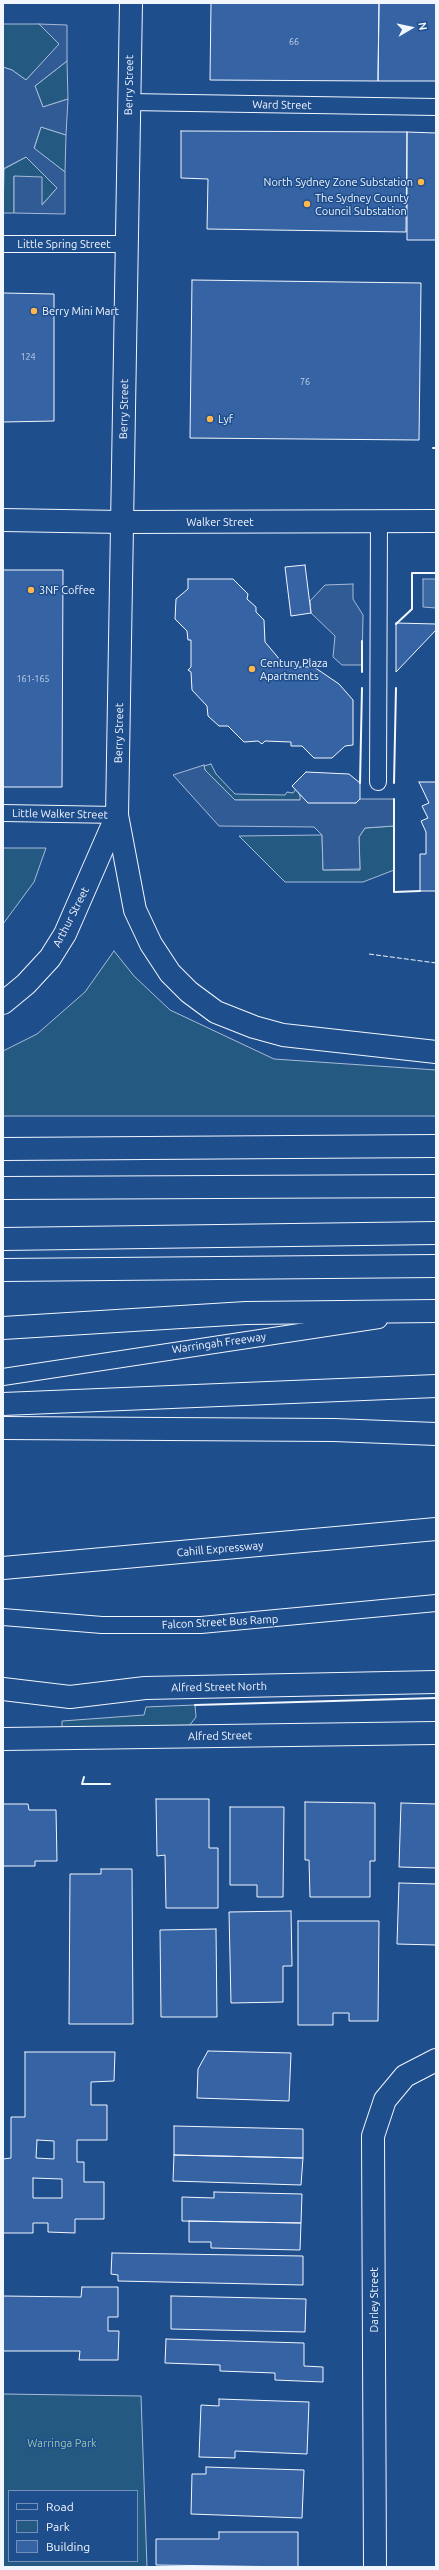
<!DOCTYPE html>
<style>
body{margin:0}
#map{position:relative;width:439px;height:2570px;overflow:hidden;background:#1f4e8c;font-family:Ubuntu,sans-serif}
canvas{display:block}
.frame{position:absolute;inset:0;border:4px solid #f2f6ff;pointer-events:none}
.legend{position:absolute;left:8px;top:2490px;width:130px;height:72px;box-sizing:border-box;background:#1f4e8c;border:1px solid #7391ba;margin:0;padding:5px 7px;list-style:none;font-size:12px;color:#f2f6ff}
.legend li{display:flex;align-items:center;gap:8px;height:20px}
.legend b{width:20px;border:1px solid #7391ba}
.north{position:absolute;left:391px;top:8px;width:40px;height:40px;-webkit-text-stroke:3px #1f4e8c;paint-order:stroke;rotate:81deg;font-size:11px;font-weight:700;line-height:16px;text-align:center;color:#f2f6ff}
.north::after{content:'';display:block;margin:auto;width:14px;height:18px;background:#f2f6ff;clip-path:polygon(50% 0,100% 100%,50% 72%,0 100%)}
</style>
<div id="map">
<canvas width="439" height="2570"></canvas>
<div class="frame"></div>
<ul class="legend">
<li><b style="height:5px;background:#1f4e8c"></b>Road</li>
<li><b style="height:11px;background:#245a82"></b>Park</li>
<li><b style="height:11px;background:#3563a3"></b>Building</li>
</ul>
<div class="north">N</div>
</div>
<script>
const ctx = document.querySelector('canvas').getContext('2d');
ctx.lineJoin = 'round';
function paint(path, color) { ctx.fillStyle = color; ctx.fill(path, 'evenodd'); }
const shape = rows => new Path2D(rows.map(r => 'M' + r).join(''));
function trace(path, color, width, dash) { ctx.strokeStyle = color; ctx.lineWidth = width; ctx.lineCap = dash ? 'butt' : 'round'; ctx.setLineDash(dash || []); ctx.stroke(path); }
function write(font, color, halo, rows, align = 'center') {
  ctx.font = font + ' Ubuntu,sans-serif'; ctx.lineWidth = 3; ctx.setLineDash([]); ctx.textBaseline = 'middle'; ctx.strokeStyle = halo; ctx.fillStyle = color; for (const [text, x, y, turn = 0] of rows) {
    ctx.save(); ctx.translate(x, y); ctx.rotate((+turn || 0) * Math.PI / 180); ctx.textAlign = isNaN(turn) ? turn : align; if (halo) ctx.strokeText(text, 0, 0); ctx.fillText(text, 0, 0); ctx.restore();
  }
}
const green = shape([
 [3,24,39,24,60,44,26,80,12,70,3,67,3,24],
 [67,61,68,99,43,107,35,86,67,61],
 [41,127,66,135,65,172,34,149,41,127],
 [26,157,57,188,41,206,14,176,14,213,3,213,4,169,26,157],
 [211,764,216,774,235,794,285,795,287,792,293,793,296,789,300,795,301,800,235,800,205,770,204,766,211,764],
 [394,826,394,870,363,882,285,882,239,836,322,835,323,870,360,870,359,837,365,828,394,826],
 [3,848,46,848,34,882,3,924,3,848],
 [114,951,134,976,170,1010,274,1059,436,1070,436,1116,3,1116,3,1051,37,1034,85,992,114,951],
 [195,1705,196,1717,189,1726,62,1731,62,1721,144,1715,146,1707,195,1705],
 [3,2394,141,2396,147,2567,3,2567,3,2394],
 [9,2491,137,2491,137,2561,9,2561,9,2491]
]);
const parking = shape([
 [39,24,67,25,67,61,35,86,43,107,68,99,66,135,41,127,34,148,65,172,65,214,14,213,14,176,42,177,42,205,57,188,26,157,3,169,3,67,12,70,26,80,59,44,39,24],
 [353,584,353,599,363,615,362,665,342,665,333,657,335,636,311,613,310,601,325,585,353,584],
 [204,765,205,770,235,800,300,800,300,795,356,803,360,799,394,799,394,826,365,828,359,837,360,869,323,870,322,835,314,827,219,826,173,775,204,765]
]);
const water = shape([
 [423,579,436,579,436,608,423,607,423,579]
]);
const building = shape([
 [211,3,379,3,378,81,210,80,211,3],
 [379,3,436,3,436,81,378,81,379,3],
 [181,131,407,132,406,232,207,229,208,179,181,178,181,131],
 [407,132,436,133,436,240,407,240,407,132],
 [192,280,421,283,419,440,190,438,192,280],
 [3,293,54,294,54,421,3,422,3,293],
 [305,565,311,613,291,616,285,567,305,565],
 [3,570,63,570,62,787,3,787,3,570],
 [188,579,233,579,248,594,247,599,256,607,256,612,264,620,265,642,281,661,289,667,314,667,339,684,353,700,353,745,345,746,332,758,314,758,302,746,291,746,291,742,265,741,262,744,258,741,244,742,228,726,219,726,208,716,207,706,192,690,191,672,188,670,191,667,191,640,188,640,187,631,175,619,176,599,188,589,188,579],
 [396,623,436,624,436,630,396,672,396,623],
 [306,772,349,774,360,783,360,799,356,803,308,803,292,786,306,772],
 [419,782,436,782,436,891,420,891,420,854,426,854,426,832,421,821,428,818,422,806,429,803,419,782],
 [156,1799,209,1799,209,1848,218,1848,218,1908,166,1908,165,1855,157,1856,156,1799],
 [305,1802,375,1803,375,1861,370,1861,370,1897,310,1897,309,1860,305,1860,305,1802],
 [401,1803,436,1804,436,1868,399,1867,401,1803],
 [3,1804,28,1804,29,1810,56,1810,57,1861,35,1861,35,1866,3,1866,3,1804],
 [230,1807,284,1807,283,1897,257,1897,257,1885,230,1885,230,1807],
 [101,1869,132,1869,133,2024,69,2024,70,1874,101,1874,101,1869],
 [399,1883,436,1884,436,1945,397,1944,399,1883],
 [291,1911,292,1966,283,1966,283,2002,231,2003,229,1912,291,1911],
 [298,1921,379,1921,378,2021,349,2021,349,2013,333,2013,333,2025,298,2025,298,1921],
 [216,1929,217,2017,161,2017,160,1930,216,1929],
 [208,2051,291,2053,289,2101,197,2098,198,2069,208,2051],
 [25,2052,115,2052,114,2081,91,2082,91,2105,107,2105,107,2140,77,2140,77,2162,84,2162,84,2182,104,2182,104,2219,75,2219,75,2233,48,2232,48,2223,33,2223,33,2233,3,2233,3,2159,11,2158,11,2117,25,2117,25,2052],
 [37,2140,54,2141,54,2159,36,2158,37,2140],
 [33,2178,62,2179,62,2198,33,2198,33,2178],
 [174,2126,303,2129,303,2158,174,2155,174,2126],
 [174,2155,303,2158,301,2185,173,2181,174,2155],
 [214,2192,302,2194,301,2223,182,2221,182,2197,214,2198,214,2192],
 [189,2221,301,2223,300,2250,211,2248,211,2242,189,2242,189,2221],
 [112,2253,303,2256,303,2285,118,2281,118,2275,111,2274,112,2253],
 [82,2287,118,2287,118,2317,108,2317,108,2331,119,2331,118,2360,79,2360,80,2351,3,2351,3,2296,81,2297,82,2287],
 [171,2296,306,2299,305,2332,171,2329,171,2296],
 [166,2339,304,2343,304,2366,323,2367,323,2382,275,2380,275,2373,220,2371,220,2365,165,2363,166,2339],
 [219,2399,309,2402,307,2454,235,2451,235,2458,199,2457,201,2405,219,2406,219,2399],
 [206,2467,304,2470,302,2518,191,2514,192,2474,206,2474,206,2467],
 [219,2532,298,2532,298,2567,156,2565,156,2539,219,2539,219,2532]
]);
const lane = shape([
 [129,102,436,107],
 [3,244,126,244],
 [378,782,379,521],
 [3,813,117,815],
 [3,1377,379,1320],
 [3,1617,102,1625,201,1625,436,1603]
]);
const street = shape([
 [3,1689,70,1697,145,1688,436,1682],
 [3,1739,436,1733],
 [375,2567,373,2136,385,2100,405,2076,436,2060]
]);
const secondary = shape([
 [3,520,122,522,436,521]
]);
const primary = shape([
 [3,1003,26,984,50,958,65,934,117,815,131,3]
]);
const highway = shape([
 [117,815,135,910,151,944,170,973,189,992,216,1012,254,1027,283,1035,436,1052],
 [3,1149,436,1146],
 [3,1188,436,1186],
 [3,1239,436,1233],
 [3,1270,436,1266],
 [3,1328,246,1313,436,1311],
 [3,1404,436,1386],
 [3,1428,334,1430,436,1434],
 [3,1568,436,1529]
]);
const fence = shape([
 [369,954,436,963]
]);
const wall = shape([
 [433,448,436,448],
 [396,624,412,609,412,573,436,573],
 [362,672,362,641],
 [360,783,362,688],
 [394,783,396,688],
 [394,799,394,892,420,891],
 [195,1705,436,1698],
 [84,1777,82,1784,110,1784]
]);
const markers = [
 [421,182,4,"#ffb74d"],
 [307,204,4,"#ffb74d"],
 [34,311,4,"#ffb74d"],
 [210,419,4,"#ffb74d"],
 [31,590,4,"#ffb74d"],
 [252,669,4,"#ffb74d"]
];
const numberNames = [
 ["66",294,42],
 ["124",28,357],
 ["76",305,382],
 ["161-165",33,679]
];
const streetNames = [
 ["Berry Street",129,85,-89],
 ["Ward Street",282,105,1],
 ["Little Spring Street",64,244],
 ["Berry Street",124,409,-89],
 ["Walker Street",220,522],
 ["Berry Street",119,733,-89],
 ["Little Walker Street",60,814,1],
 ["Arthur Street",71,917,-63],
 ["Warringah Freeway",219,1343,-8],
 ["Cahill Expressway",220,1549,-5],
 ["Falcon Street Bus Ramp",220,1622,-3],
 ["Alfred Street North",219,1687,-1],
 ["Alfred Street",220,1736,-1],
 ["Darley Street",374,2300,-90]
];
const poiNames = [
 ["North Sydney Zone Substation",413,182,"right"],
 ["The Sydney County",315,198],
 ["Council Substation",315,211],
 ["Berry Mini Mart",42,311],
 ["Lyf",218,419],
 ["3NF Coffee",39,590],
 ["Century Plaza",260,663],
 ["Apartments",260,676]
];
const parkNames = [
 ["Warringa Park",62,2443]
];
paint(green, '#245a82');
trace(green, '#a8bbd7', 1);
paint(parking, '#305b95');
trace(parking, '#a8bbd7', 1);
paint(water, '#3b69a3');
trace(water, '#a8bbd7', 1);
paint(building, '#3563a3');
trace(building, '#f2f6ff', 1);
trace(lane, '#f2f6ff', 18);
trace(street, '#f2f6ff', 24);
trace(secondary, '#f2f6ff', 24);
trace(primary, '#f2f6ff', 24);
trace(highway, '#f2f6ff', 24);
trace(lane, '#1f4e8c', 16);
trace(street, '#1f4e8c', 22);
trace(secondary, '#1f4e8c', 22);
trace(primary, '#1f4e8c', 22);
trace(highway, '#1f4e8c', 22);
trace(fence, '#f2f6ff', 1, [5, 2]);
trace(wall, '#f2f6ff', 2);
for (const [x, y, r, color] of markers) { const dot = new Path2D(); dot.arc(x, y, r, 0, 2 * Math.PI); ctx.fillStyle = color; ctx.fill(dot); trace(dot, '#1f4e8c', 1.5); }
write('9px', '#c3d1e8', null, numberNames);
write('11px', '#f2f6ff', '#1f4e8c', streetNames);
write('11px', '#f2f6ff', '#1f4e8c', poiNames, 'left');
write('11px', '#97c8a6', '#1f4e8c', parkNames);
</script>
